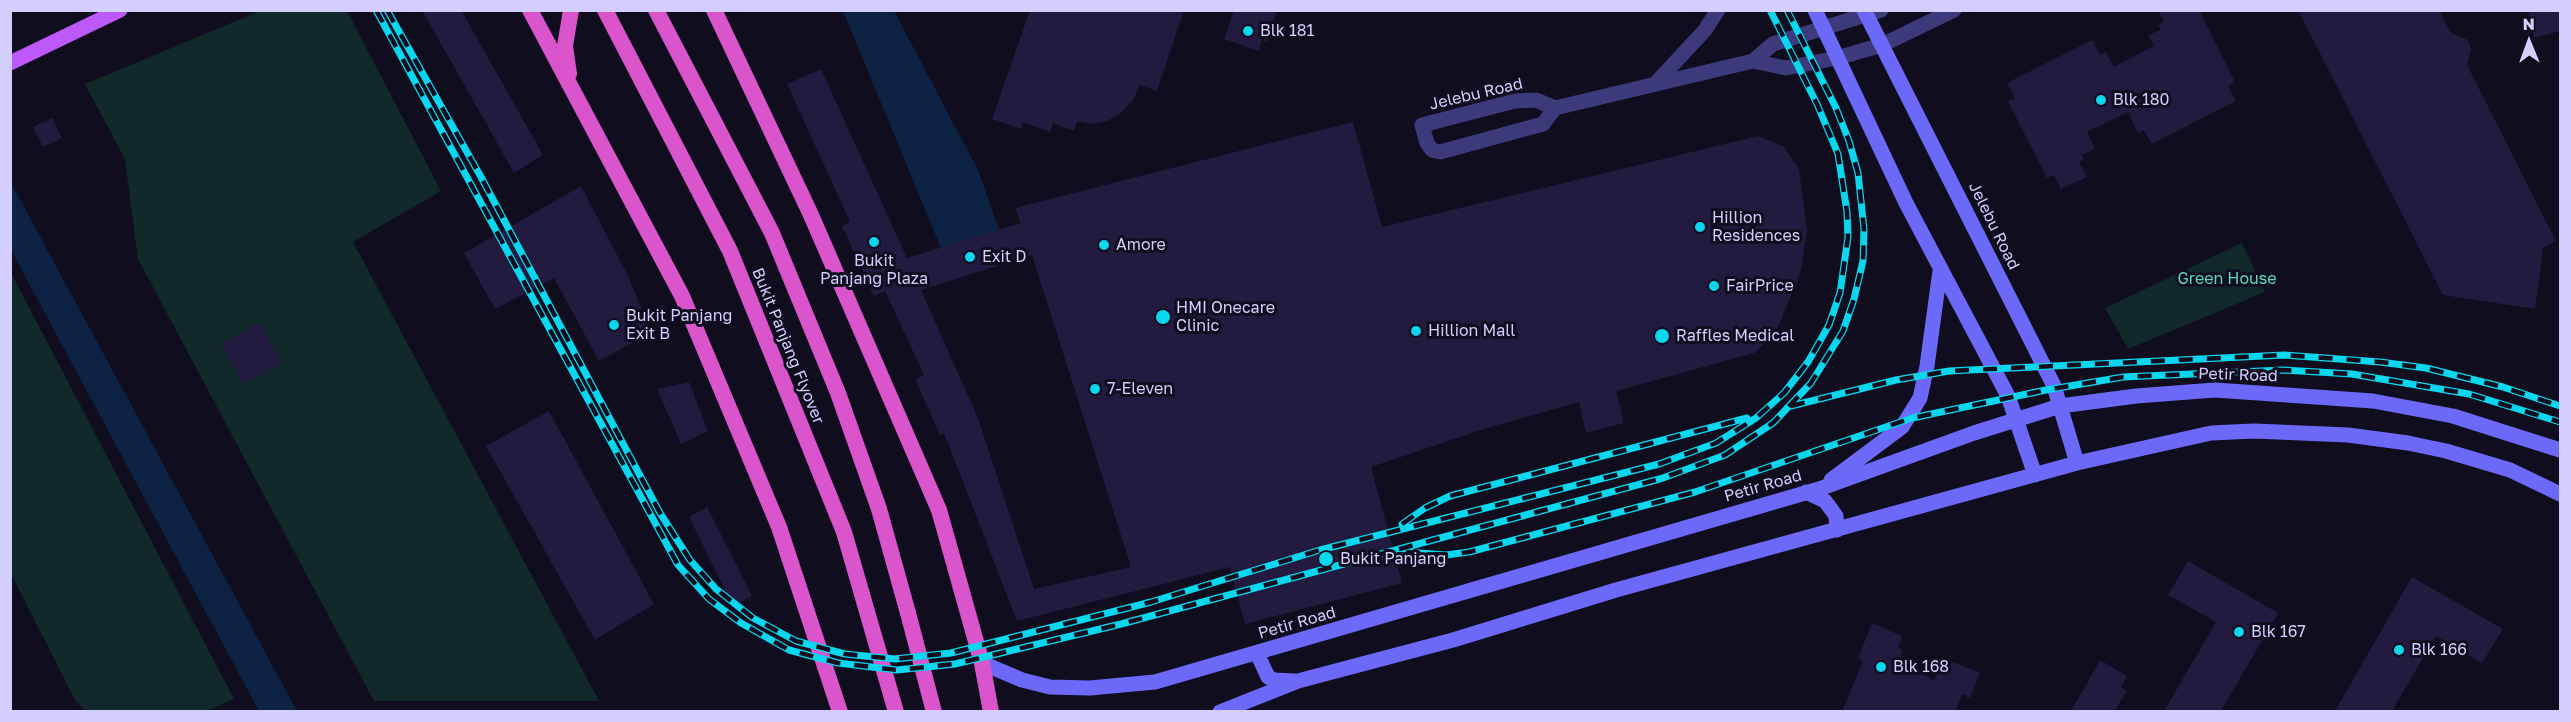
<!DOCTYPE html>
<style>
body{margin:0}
#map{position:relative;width:2571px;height:722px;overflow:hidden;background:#100d1f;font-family:"Golos Text",sans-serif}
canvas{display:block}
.frame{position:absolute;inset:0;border:12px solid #d3cefd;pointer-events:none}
.north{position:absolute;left:2499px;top:12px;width:60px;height:60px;-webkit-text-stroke:4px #100d1f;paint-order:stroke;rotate:359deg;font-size:16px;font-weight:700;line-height:24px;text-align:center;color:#d3cefd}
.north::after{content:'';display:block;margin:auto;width:21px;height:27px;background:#d3cefd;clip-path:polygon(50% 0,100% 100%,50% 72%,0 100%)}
</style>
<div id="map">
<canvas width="2571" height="722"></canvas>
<div class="frame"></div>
<div class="north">N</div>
</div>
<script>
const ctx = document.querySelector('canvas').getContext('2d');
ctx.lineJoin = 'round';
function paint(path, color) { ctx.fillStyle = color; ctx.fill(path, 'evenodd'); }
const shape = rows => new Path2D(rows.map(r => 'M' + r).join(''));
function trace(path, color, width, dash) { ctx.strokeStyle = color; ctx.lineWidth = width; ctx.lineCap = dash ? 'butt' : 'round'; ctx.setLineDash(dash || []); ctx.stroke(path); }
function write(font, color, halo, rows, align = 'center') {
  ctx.font = font + ' "Golos Text",sans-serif'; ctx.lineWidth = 6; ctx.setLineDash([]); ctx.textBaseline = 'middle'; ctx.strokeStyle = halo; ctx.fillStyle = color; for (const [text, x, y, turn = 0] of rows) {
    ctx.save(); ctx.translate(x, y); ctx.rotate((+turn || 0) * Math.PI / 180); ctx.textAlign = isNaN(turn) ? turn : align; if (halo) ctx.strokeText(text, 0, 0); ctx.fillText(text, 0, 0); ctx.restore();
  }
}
const green = shape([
 [260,11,347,11,441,191,353,242,599,701,374,701,138,259,125,159,85,84],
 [2242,243,2265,292,2128,349,2105,308],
 [11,273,234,699,204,712,86,711,75,700,11,574]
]);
const water = shape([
 [843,11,894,11,978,170,999,230,941,248],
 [10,183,11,183,297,711,259,711,11,250]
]);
const building = shape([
 [422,10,461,10,543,155,514,173],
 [1030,10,1184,10,1157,91,1140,85,1133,100,1121,113,1107,121,1092,124,1077,121,1074,131,1053,123,1050,132,1023,122,1021,129,992,119],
 [1234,10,1277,10,1267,42,1262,39,1259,51,1224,39],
 [2158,10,2199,10,2235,82,2228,86,2236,101,2152,144,2144,130,2138,133,2128,112,2087,132,2095,149,2082,155,2084,159,2079,162,2087,177,2061,189,2054,175,2047,178,2025,135,2008,101,2015,98,2007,83,2092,40,2100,55,2106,52,2114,67,2154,46,2148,35,2161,30,2158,25,2164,22],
 [2298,10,2439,10,2451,33,2468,40,2471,50,2467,65,2556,241,2543,248,2535,309,2443,295],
 [2528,10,2560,10,2560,31,2534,38],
 [821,69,907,258,1021,223,1015,208,1353,122,1382,227,1758,136,1784,147,1799,169,1807,231,1801,270,1779,325,1771,338,1754,353,1616,391,1624,423,1586,433,1579,402,1487,428,1371,467,1402,583,1245,624,1230,567,1017,621,944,433,940,435,915,379,924,375,885,291,874,296,842,226,850,222,787,84],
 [1032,255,1131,567,1034,589,978,418,921,290],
 [52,118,62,138,43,147,33,127],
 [581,186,627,274,652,332,599,361,554,278,495,309,464,253],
 [260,322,282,363,243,384,221,344],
 [689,382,708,431,681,444,657,389],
 [549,411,654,604,595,640,486,446],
 [707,507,752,596,733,606,689,517],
 [2188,561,2278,613,2221,711,2164,711,2216,622,2168,595],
 [2412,577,2503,629,2482,663,2436,636,2392,711,2335,711],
 [1872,623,1902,636,1898,647,1903,650,1898,662,1934,680,1939,670,1943,672,1948,660,1980,673,1970,698,1962,694,1956,711,1842,711,1863,661,1858,658],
 [2100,660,2127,676,2121,687,2127,691,2115,711,2071,711]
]);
const minor = shape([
 [1753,61,1786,68,1837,58,1882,45,1954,10],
 [1655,84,1705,30,1718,10],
 [1555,108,1543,124,1440,152,1432,150,1427,143,1422,125,1515,101,1536,100,1555,108,1753,61,1773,44,1881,10]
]);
const secondary = shape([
 [1815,10,1906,203,2008,396,2035,475],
 [1864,10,2054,386,2077,463],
 [1831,480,1902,427,1920,398,1927,366,1940,271],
 [1806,492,1825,501,1831,509,1836,516,1837,530],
 [1257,653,1268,677,1274,680,1295,681],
 [982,663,1022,680,1050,687,1090,688,1155,682,1819,489,1974,433,2060,406,2136,396,2215,390,2373,401,2453,416,2560,450],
 [1220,712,1298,681,1453,640,1616,590,2077,463,2211,433,2254,431,2348,435,2408,443,2446,451,2510,470,2560,494]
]);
const primary = shape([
 [10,63,120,10]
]);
const trunk = shape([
 [530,10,682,296,779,527,840,712],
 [605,10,730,251,844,532,896,712],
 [714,10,811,215,939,510,982,663,991,712],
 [569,74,565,46,571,10],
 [908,613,934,712]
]);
const rail = shape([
 [376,10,678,565,709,599,741,623,789,650,838,663,897,670,955,664,1121,624,1663,478,1725,455,1773,423,1811,383,1843,331,1854,299,1863,261,1864,229,1858,173,1849,141,1836,108,1787,10],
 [387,10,481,177,660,513,690,560,716,589,753,618,796,641,845,654,895,659,951,653,1151,602,1320,550,1659,464,1716,443,1756,418,1784,393,1808,362,1829,325,1840,293,1848,237,1847,212,1838,154,1817,104,1770,10],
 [1791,406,1896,380,1949,371,2284,355,2380,362,2426,368,2503,387,2560,406],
 [1402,524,1425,508,1450,496,1747,418],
 [1406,552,1446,555,1469,552,1695,492,1912,418,2046,390,2123,377,2283,370,2352,374,2469,394,2560,422]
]);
const trunkBridge = shape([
 [656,10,772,233,838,393,879,509,908,613]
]);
const markers = [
 [1248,31,6,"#0ad6ed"],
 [2101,100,6,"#0ad6ed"],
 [1700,227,6,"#0ad6ed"],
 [874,242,6,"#0ad6ed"],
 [1104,245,6,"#0ad6ed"],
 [970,257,6,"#0ad6ed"],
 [1714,286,6,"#0ad6ed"],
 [1163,317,8,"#0ad6ed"],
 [614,325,6,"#0ad6ed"],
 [1416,331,6,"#0ad6ed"],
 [1662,336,8,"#0ad6ed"],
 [1095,389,6,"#0ad6ed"],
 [1326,559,8,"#0ad6ed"],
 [2239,632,6,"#0ad6ed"],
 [2399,650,6,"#0ad6ed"],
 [1881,667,6,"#0ad6ed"]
];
const poiNames = [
 ["Blk 181",1260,31],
 ["Blk 180",2113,100],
 ["Hillion",1712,218],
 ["Residences",1712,236],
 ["Amore",1116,245],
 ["Exit D",982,257],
 ["Bukit",874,261,"center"],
 ["Panjang Plaza",874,279,"center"],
 ["FairPrice",1726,286],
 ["HMI Onecare",1176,308],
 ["Clinic",1176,326],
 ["Bukit Panjang",626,316],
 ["Exit B",626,334],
 ["Hillion Mall",1428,331],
 ["Raffles Medical",1676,336],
 ["7-Eleven",1107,389],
 ["Bukit Panjang",1340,559],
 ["Blk 167",2251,632],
 ["Blk 166",2411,650],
 ["Blk 168",1893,667]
];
const streetNames = [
 ["Jelebu Road",1476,94,-13],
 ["Jelebu Road",1994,226,64],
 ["Bukit Panjang Flyover",788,346,68],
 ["Petir Road",2238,375,2],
 ["Petir Road",1763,486,-16],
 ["Petir Road",1297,623,-16]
];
const parkNames = [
 ["Green House",2227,279]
];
paint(green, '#112928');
paint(water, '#0e2243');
paint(building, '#221a3f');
trace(minor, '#3d3a7c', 15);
trace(secondary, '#6c69f9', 15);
trace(primary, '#bd59f8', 15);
trace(trunk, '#da54cc', 16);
trace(rail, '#0ad6ed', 7);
trace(rail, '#100d1f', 4.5, [14]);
trace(trunkBridge, '#da54cc', 16);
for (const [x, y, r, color] of markers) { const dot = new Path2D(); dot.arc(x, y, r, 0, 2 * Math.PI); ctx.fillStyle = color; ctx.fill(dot); trace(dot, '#100d1f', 2); }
write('16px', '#d3cefd', '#100d1f', poiNames, 'left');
write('16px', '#d3cefd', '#100d1f', streetNames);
write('16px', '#5dd9ba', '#100d1f', parkNames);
</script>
